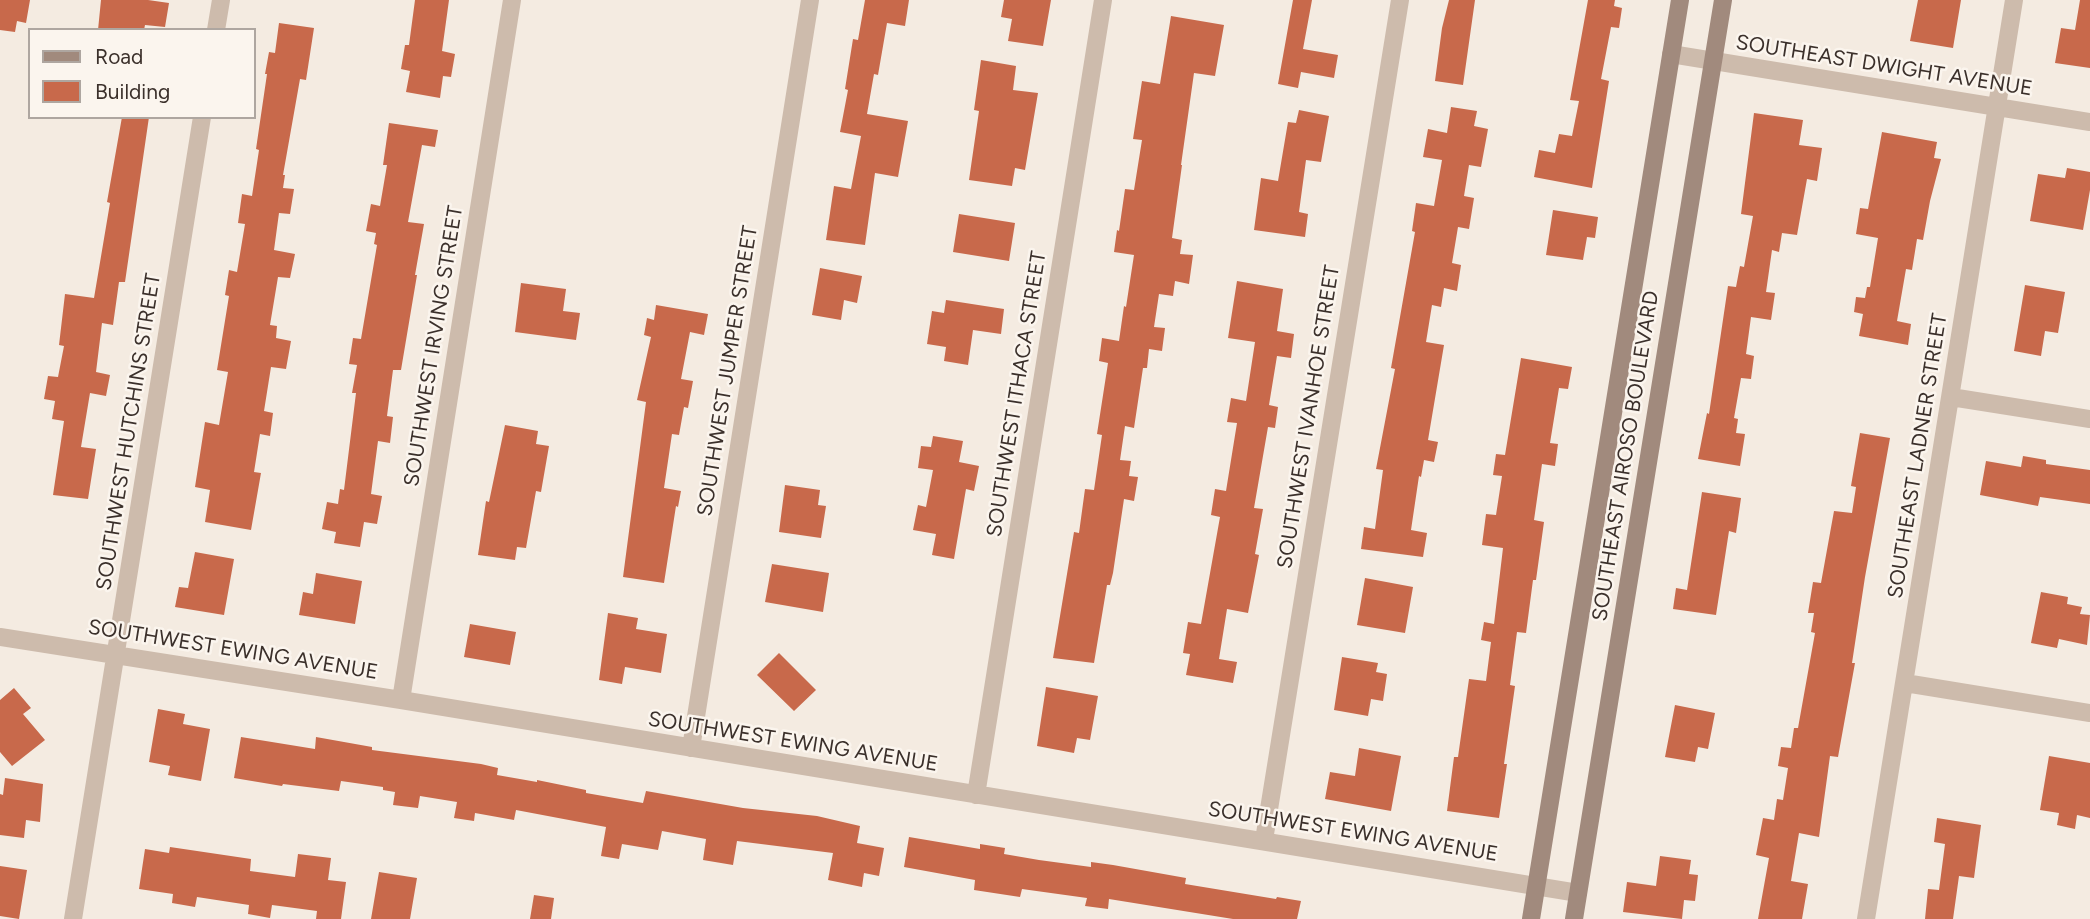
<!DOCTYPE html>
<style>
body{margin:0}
#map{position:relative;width:2090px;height:919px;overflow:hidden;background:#f4ebe1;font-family:Figtree,sans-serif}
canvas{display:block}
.legend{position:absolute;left:28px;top:28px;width:228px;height:91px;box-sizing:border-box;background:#fbf5ee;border:2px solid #aea6a0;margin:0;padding:9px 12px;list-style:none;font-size:21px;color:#3b302b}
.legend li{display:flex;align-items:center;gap:14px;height:35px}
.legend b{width:35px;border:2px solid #aea6a0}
</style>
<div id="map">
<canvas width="2090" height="919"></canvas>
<ul class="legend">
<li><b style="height:9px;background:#a18a7d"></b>Road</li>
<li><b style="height:19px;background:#c8694b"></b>Building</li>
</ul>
</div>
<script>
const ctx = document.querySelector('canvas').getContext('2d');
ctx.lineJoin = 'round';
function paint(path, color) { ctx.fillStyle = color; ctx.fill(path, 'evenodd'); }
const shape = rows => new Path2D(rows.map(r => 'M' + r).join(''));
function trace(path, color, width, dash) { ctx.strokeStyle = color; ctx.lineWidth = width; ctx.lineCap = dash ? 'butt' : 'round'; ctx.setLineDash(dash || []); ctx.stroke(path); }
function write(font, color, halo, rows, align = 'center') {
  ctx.font = font + ' Figtree,sans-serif'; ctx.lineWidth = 5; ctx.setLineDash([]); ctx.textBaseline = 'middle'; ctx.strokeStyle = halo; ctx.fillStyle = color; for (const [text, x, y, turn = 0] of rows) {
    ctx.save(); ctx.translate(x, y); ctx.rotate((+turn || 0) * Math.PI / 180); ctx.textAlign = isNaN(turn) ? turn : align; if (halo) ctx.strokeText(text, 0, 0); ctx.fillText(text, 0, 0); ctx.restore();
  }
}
const building = shape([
 [0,0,30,0,26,23,17,21,15,32,0,30],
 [101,0,148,0,169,3,165,27,145,25,144,30,98,30],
 [415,0,449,0,442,51,455,54,451,77,443,76,440,98,406,92,410,71,401,69,405,45,409,45],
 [865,0,909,0,905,26,887,23,878,75,874,74,867,114,908,121,898,177,875,173,865,245,826,240,834,186,851,189,861,136,840,132,848,90,845,89,853,39,858,40],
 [1004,0,1051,0,1043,46,1008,41,1012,19,1001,17],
 [1293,0,1312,0,1303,49,1338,55,1334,78,1301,72,1298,88,1278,84],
 [1449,0,1475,0,1463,85,1435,81,1442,28],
 [1588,0,1615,0,1614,6,1622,8,1619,28,1611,27,1601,79,1609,81,1592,188,1534,177,1539,150,1555,153,1559,134,1572,136,1579,101,1570,100],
 [1918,0,1961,0,1953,48,1910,41],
 [2080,0,2090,0,2090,68,2055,63,2061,28,2075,30],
 [1171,16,1224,25,1215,76,1194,73,1181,165,1182,165,1172,238,1182,240,1180,254,1193,255,1189,284,1175,281,1173,296,1159,294,1154,327,1165,328,1162,351,1149,349,1147,368,1143,368,1134,428,1125,426,1120,460,1131,461,1129,476,1138,477,1134,501,1124,499,1113,573,1110,585,1107,585,1094,663,1053,658,1074,532,1079,533,1085,489,1094,490,1102,435,1097,434,1108,363,1099,361,1102,338,1119,341,1124,306,1126,307,1134,255,1114,252,1117,230,1119,231,1125,189,1134,190,1142,140,1133,139,1142,81,1160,84],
 [279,23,314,28,306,80,300,79,283,175,285,175,283,188,294,189,290,214,279,213,274,250,295,254,290,278,278,277,270,325,277,326,276,338,291,341,286,369,271,367,264,411,273,413,270,436,260,434,254,472,261,473,251,530,205,522,210,490,195,487,205,422,219,425,228,372,217,370,229,296,225,295,229,270,237,272,245,224,238,223,242,194,252,196,259,150,256,149,267,74,265,74,269,52,275,53],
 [981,60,1016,66,1013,90,1038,93,1025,170,1015,168,1012,186,969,180,979,111,974,110],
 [1451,107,1477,111,1474,126,1488,129,1481,167,1469,165,1464,196,1474,198,1469,229,1458,227,1452,263,1461,265,1457,291,1444,288,1441,307,1432,305,1426,342,1444,345,1428,440,1438,442,1434,462,1424,460,1421,477,1419,476,1411,530,1427,533,1423,557,1361,549,1364,527,1375,529,1383,470,1376,469,1395,369,1391,368,1415,232,1412,231,1416,203,1434,206,1442,160,1423,157,1428,129,1447,133],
 [1299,110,1329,116,1321,162,1306,160,1299,212,1308,214,1305,237,1254,230,1261,178,1278,181,1288,122,1296,123],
 [1754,113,1803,120,1799,145,1822,148,1817,181,1807,179,1797,235,1782,233,1779,252,1772,250,1766,292,1775,293,1771,320,1751,317,1746,354,1754,356,1751,379,1741,378,1734,418,1738,419,1736,433,1745,434,1740,466,1698,459,1707,413,1709,414,1728,286,1736,287,1740,266,1744,267,1753,216,1741,214],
 [122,117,149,117,125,282,119,282,113,325,102,323,96,372,110,375,106,396,90,393,81,447,96,449,88,499,53,495,64,421,52,419,55,401,44,399,48,376,58,377,64,346,59,345,65,294,94,298,110,203,107,202],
 [389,123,438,130,435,147,422,145,408,222,424,224,415,275,417,275,401,370,393,370,387,416,393,417,390,443,378,441,371,494,382,496,377,524,364,522,360,547,334,543,336,532,322,529,327,502,338,504,340,489,344,490,356,393,352,393,357,365,349,364,353,338,361,339,377,245,374,244,376,233,366,231,371,204,380,206,387,165,383,165],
 [1882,132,1937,142,1934,158,1941,159,1930,201,1923,240,1917,239,1912,270,1906,269,1897,321,1911,324,1908,345,1859,336,1863,314,1854,312,1856,297,1865,298,1867,287,1870,287,1878,238,1856,234,1860,208,1868,209],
 [2067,168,2090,172,2090,190,2083,230,2030,221,2038,174,2065,178],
 [1553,210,1598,217,1595,238,1587,237,1583,260,1546,255],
 [959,214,1015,223,1009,261,953,252],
 [820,268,862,276,857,303,844,300,841,320,812,315],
 [1237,281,1283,289,1277,331,1294,334,1291,358,1277,356,1269,405,1278,407,1275,428,1268,427,1254,508,1263,509,1255,554,1259,555,1248,613,1227,609,1219,659,1237,662,1233,683,1186,675,1190,654,1183,653,1188,622,1201,624,1220,517,1211,515,1215,489,1226,491,1237,423,1227,422,1231,398,1246,401,1255,342,1228,338],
 [521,283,566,289,563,311,580,313,576,340,515,332],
 [2025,285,2065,292,2058,333,2045,331,2041,356,2014,351],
 [946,300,1004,309,1001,334,973,330,968,365,944,361,946,347,927,344,932,311,944,313],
 [656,305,708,314,704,335,690,332,681,379,693,381,688,408,684,407,679,435,672,434,664,488,681,491,678,507,676,506,664,583,623,577,646,402,637,400,651,337,644,335,647,318,654,320],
 [1521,358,1572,367,1568,389,1559,388,1550,443,1558,444,1555,466,1542,464,1534,520,1544,522,1536,580,1533,580,1526,633,1517,632,1510,685,1515,686,1504,764,1507,764,1499,818,1447,811,1454,757,1458,757,1469,679,1486,681,1491,642,1481,640,1484,622,1494,624,1503,548,1482,545,1486,514,1496,515,1502,476,1493,475,1496,454,1505,455],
 [505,425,538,431,536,444,549,446,541,492,536,491,526,548,517,547,515,560,478,555,486,501,489,502],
 [1860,433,1890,438,1865,577,1852,663,1855,663,1838,757,1830,756,1819,837,1799,833,1791,881,1808,884,1802,919,1758,919,1769,858,1756,855,1763,818,1774,820,1777,799,1783,800,1788,768,1778,766,1781,747,1791,748,1794,728,1798,728,1815,633,1811,632,1814,613,1808,613,1813,582,1821,583,1834,511,1852,513,1856,487,1851,486],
 [933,436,963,441,959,462,979,466,974,491,966,489,954,559,932,555,936,534,913,530,918,505,926,507,933,470,918,468,921,446,931,447],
 [2023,456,2046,460,2046,464,2090,470,2090,504,2040,497,2038,506,1980,495,1986,461,2021,467],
 [785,485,820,490,818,505,826,506,821,538,779,532],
 [1702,492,1741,498,1736,533,1729,531,1716,615,1673,609,1676,588,1687,590],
 [195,552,234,559,224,615,175,607,179,587,188,588],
 [772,564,829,573,823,612,765,602],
 [316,573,362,581,355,624,299,615,303,592,313,594],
 [1365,578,1413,587,1405,633,1357,625],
 [2041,592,2068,597,2067,604,2082,607,2080,614,2090,615,2087,645,2059,639,2057,648,2031,643],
 [608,613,638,618,636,629,667,634,661,673,625,667,622,684,599,680],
 [470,624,516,632,510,665,464,657],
 [779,653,816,690,794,711,757,675],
 [1342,657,1378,663,1376,672,1387,674,1383,701,1371,699,1368,716,1334,710],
 [1046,687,1098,696,1090,740,1077,738,1074,753,1037,746],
 [14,688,31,708,23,714,45,740,12,766,0,752,0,700],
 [1675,705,1715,713,1708,749,1698,747,1695,762,1665,757],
 [158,709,185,714,183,724,210,729,201,781,168,775,170,766,149,762],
 [241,737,315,749,316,737,372,747,372,750,481,764,498,768,497,775,537,782,537,780,586,790,586,793,643,803,646,791,743,808,817,816,860,826,857,843,884,848,879,876,864,873,862,887,828,880,833,853,737,841,733,865,703,860,706,839,662,831,658,850,622,844,619,859,601,856,606,827,516,810,514,820,475,813,474,821,454,818,457,802,420,796,418,808,393,805,395,792,383,790,383,787,341,781,339,791,283,784,282,786,234,778],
 [1359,748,1401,756,1391,811,1325,799,1330,772,1355,776],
 [2049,756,2090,763,2090,818,2077,815,2075,829,2057,825,2059,813,2040,810],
 [5,778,43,784,40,822,26,820,24,838,0,835,0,794,3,795],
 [1937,818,1981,825,1974,878,1959,876,1953,919,1925,919,1928,889,1939,890,1945,844,1934,842],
 [909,837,980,849,980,844,1005,848,1004,854,1039,860,1091,867,1091,862,1113,865,1186,878,1185,884,1276,899,1277,897,1301,901,1297,919,1233,919,1109,899,1108,909,1085,906,1087,898,1022,889,1020,897,974,890,975,880,904,867],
 [170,847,251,859,250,871,295,877,298,854,331,858,328,880,346,882,341,919,316,919,317,911,272,905,270,918,248,914,249,905,197,897,195,907,172,903,173,894,139,889,145,849,169,853],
 [1660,856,1691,860,1689,874,1698,875,1695,901,1684,900,1682,919,1623,912,1627,882,1656,886],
 [0,866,27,870,19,919,0,916],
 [379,872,417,878,410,919,371,919],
 [534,895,554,898,551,919,530,919]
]);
const street = shape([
 [216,30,221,0],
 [1671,54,2090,122],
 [1951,397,2090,419],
 [0,637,401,700,1578,893],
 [1905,683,2090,713],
 [401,700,512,0],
 [691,748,810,0],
 [976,795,1103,0],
 [1264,840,1400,0],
 [73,919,202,117],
 [1866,919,2014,0]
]);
const secondary = shape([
 [1531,919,1680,0],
 [1574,919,1723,0]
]);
const streetNames = [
 ["SOUTHEAST DWIGHT AVENUE",1884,66,9],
 ["SOUTHWEST IRVING STREET",434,346,-81],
 ["SOUTHWEST JUMPER STREET",728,371,-81],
 ["SOUTHWEST ITHACA STREET",1017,394,-81],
 ["SOUTHWEST IVANHOE STREET",1309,417,-81],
 ["SOUTHWEST HUTCHINS STREET",129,432,-81],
 ["SOUTHEAST AIROSO BOULEVARD",1626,456,-81],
 ["SOUTHEAST LADNER STREET",1918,456,-81],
 ["SOUTHWEST EWING AVENUE",233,650,9],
 ["SOUTHWEST EWING AVENUE",793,742,9],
 ["SOUTHWEST EWING AVENUE",1353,832,9]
];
paint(building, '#c8694b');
trace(street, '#cdbbac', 18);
trace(secondary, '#a18a7d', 18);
write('21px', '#3b302b', '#fbf5ee', streetNames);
</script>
